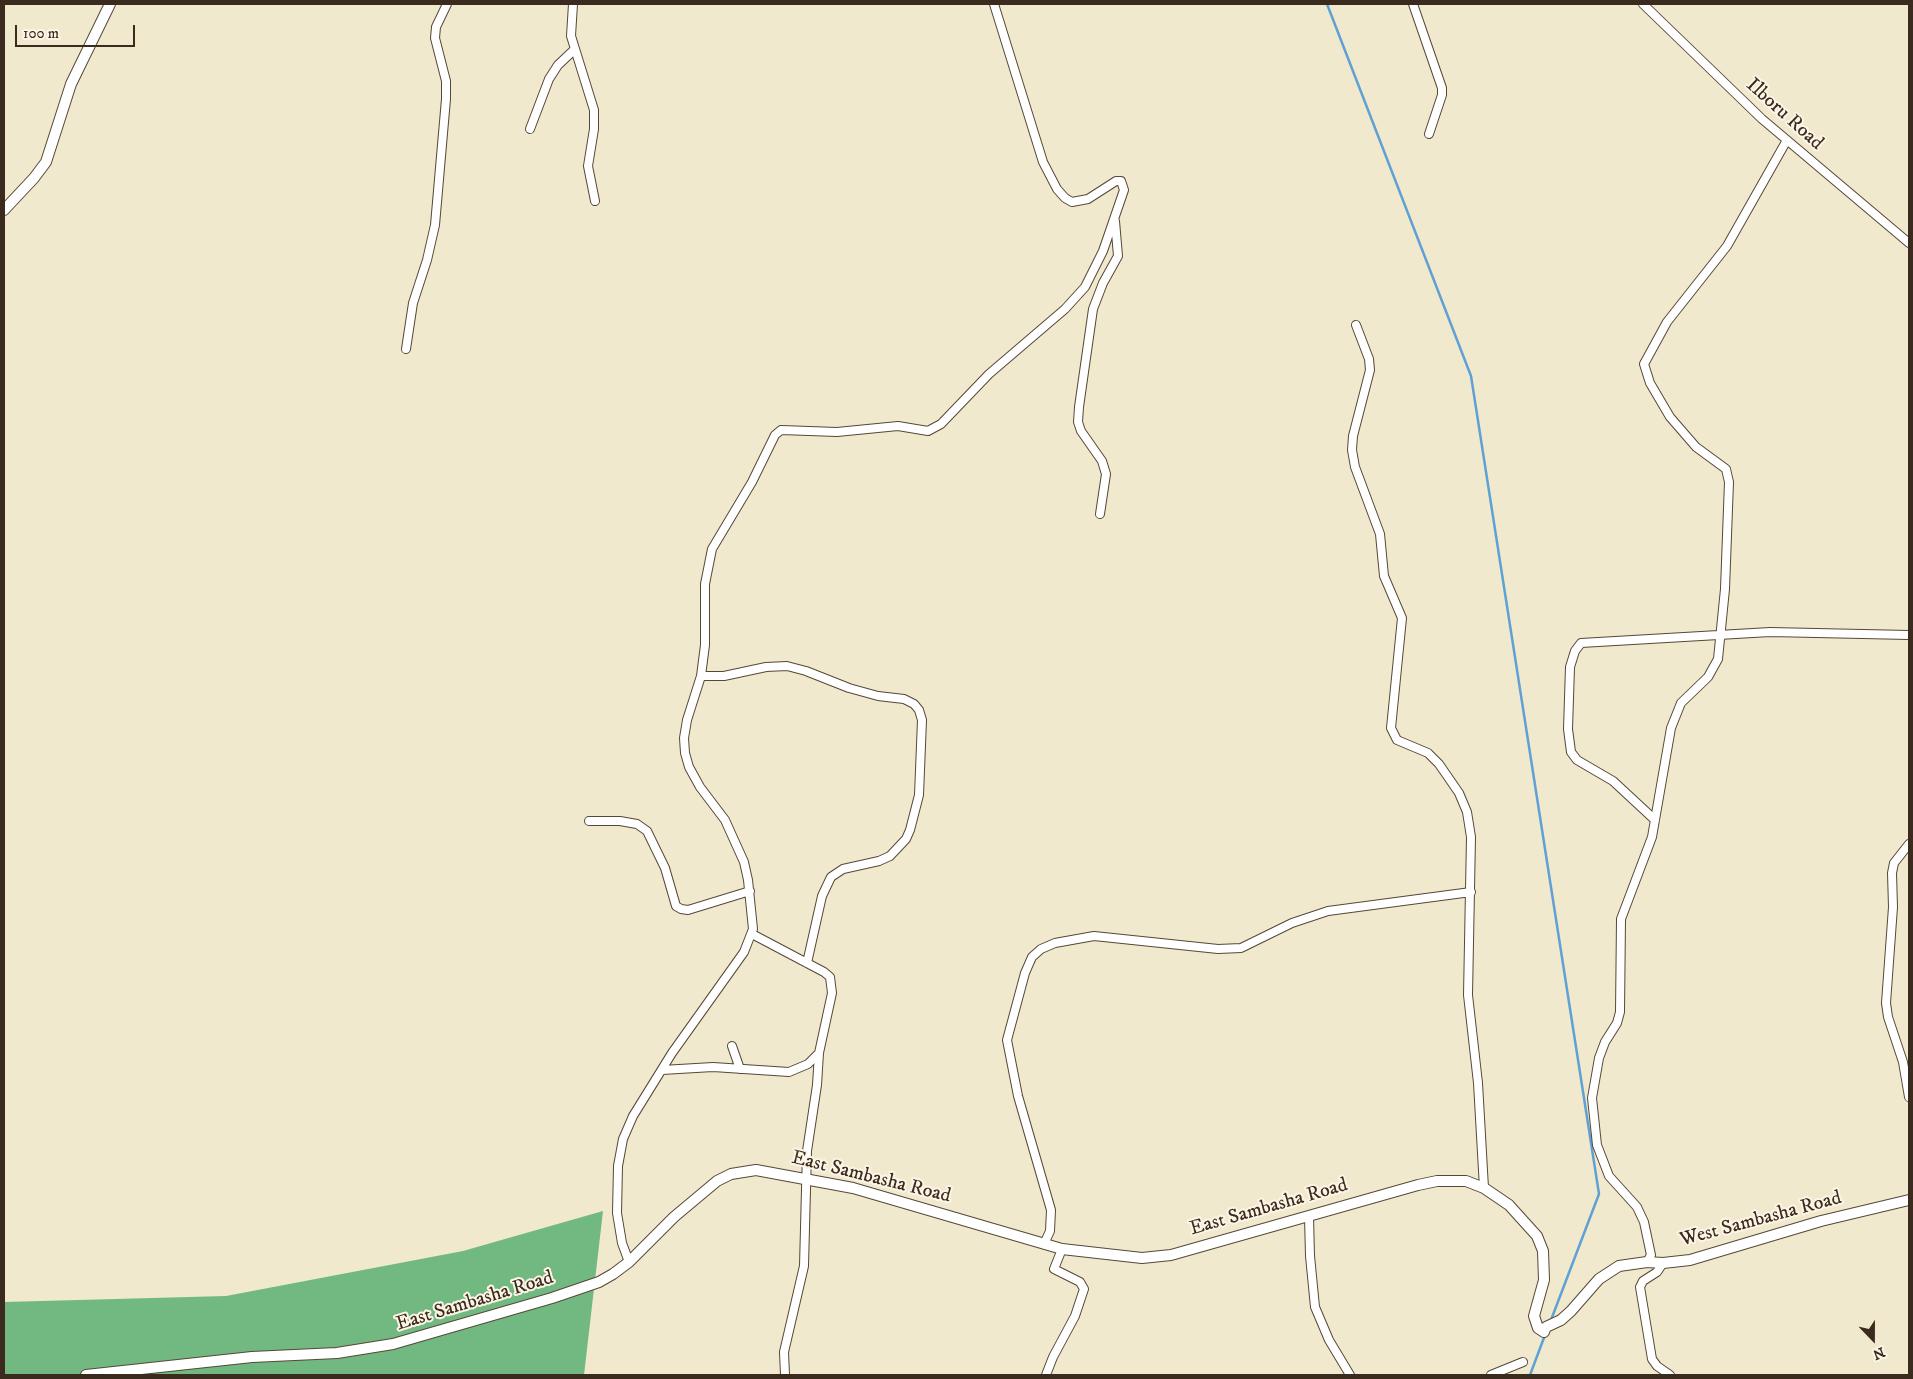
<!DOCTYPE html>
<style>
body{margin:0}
#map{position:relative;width:1913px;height:1379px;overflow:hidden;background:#f0e9ce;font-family:"IM FELL DW Pica",serif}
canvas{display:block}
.frame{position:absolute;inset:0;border:5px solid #3b2a1e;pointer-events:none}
.north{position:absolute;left:1848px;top:1314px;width:50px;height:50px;-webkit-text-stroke:4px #fcf5e5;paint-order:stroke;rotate:158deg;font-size:14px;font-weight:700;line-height:20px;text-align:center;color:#3b2a1e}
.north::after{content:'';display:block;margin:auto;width:18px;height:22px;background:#3b2a1e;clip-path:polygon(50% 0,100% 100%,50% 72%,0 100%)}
.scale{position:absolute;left:15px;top:25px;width:120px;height:22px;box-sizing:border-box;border:2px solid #3b2a1e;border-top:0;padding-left:6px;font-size:15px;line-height:18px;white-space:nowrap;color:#3b2a1e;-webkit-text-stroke:4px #fcf5e5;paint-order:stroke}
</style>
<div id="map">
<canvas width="1913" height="1379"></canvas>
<div class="frame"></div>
<div class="north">N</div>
<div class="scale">100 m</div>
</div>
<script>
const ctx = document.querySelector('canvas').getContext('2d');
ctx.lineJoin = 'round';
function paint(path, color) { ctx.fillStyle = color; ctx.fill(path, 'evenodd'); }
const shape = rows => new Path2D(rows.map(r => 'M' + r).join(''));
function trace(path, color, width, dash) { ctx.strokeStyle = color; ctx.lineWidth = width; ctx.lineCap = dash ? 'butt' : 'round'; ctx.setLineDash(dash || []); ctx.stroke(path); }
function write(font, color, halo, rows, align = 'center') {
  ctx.font = font + ' "IM FELL DW Pica",serif'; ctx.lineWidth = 4; ctx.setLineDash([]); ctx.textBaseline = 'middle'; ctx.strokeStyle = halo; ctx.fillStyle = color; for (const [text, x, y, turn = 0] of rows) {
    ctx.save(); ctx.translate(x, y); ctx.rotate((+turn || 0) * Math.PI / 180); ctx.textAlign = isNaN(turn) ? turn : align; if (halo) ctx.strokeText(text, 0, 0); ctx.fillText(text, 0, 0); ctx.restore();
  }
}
const forest = shape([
 [603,1211,584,1375,4,1375,4,1302,226,1296,463,1251]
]);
const stream = shape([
 [1327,4,1471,376,1599,1194,1551,1320],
 [1530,1375,1545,1335]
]);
const street = shape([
 [573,4,571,36,594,110,594,129,588,166,595,201],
 [1413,4,1442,88,1442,95,1429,134],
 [1643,4,1762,119,1909,243],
 [530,129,549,79,558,65,575,49],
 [1356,325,1369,359,1370,370,1353,436,1352,450,1355,467,1380,534,1384,576,1402,618,1391,728,1397,740,1428,753,1439,764,1459,793,1467,812,1471,837,1468,995,1478,1083,1484,1188],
 [406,349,413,303,427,260,435,225,446,99,446,81,435,38,436,27,447,4],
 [1100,514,1106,474,1102,461,1081,431,1078,422,1079,407,1093,309,1103,283,1118,256,1115,221],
 [701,676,724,676,766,667,787,666,806,671,849,688,878,696,904,699,914,704,919,710,922,720,919,795,910,830,906,839,890,856,879,861,843,869,831,877,822,896,807,963],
 [1655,820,1613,781,1577,760,1571,752,1568,729,1570,667,1575,651,1581,643,1770,632,1909,635],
 [589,821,620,821,637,824,647,831,665,868,676,906,681,909,688,910,750,891],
 [1909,844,1894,863,1892,873,1893,907,1886,1003,1888,1017,1903,1062,1909,1097],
 [732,1046,740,1069],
 [662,1070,713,1067,789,1072,808,1064,819,1053,832,993,830,977,824,972,752,934],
 [1309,1216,1310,1256,1315,1307,1329,1340,1350,1375],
 [1044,1244,1050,1231,1051,1210,1018,1096,1007,1040,1025,973,1032,957,1041,949,1055,943,1094,936,1218,949,1241,948,1292,923,1328,911,1471,892],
 [629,1262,622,1243,617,1213,618,1166,623,1139,633,1116,672,1053,744,952,753,929,748,880,744,862,725,820,700,787,689,767,685,753,684,738,687,720,701,676,705,645,705,584,712,549,752,482,775,435,781,430,837,432,898,426,928,431,941,424,989,374,1065,309,1085,287,1103,251,1124,190,1121,181,1116,181,1088,199,1072,202,1065,198,1057,189,1043,162,994,4],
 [1647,1262,1651,1255,1644,1222,1637,1207,1609,1176,1597,1145,1592,1098,1599,1058,1605,1042,1617,1023,1620,1012,1621,919,1652,837,1671,728,1681,703,1708,677,1718,659,1725,589,1729,482,1726,469,1696,447,1670,417,1650,383,1644,364,1667,322,1727,246,1787,140],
 [1663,1263,1657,1272,1643,1281,1640,1287,1652,1359,1657,1366,1670,1375],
 [785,1375,784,1352,804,1266,807,1151,817,1085,819,1053],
 [1046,1375,1053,1357,1075,1316,1084,1289,1080,1282,1054,1269,1062,1249],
 [1491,1375,1523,1362]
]);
const secondary = shape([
 [4,210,34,178,46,162,71,84,110,4],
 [86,1375,252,1357,337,1353,393,1344,552,1298,599,1282,613,1274,629,1262,674,1217,717,1181,731,1174,756,1170,853,1188,1062,1249,1142,1258,1171,1255,1418,1185,1437,1181,1466,1181,1484,1188,1509,1205,1537,1236,1543,1251,1544,1280,1534,1316,1538,1328,1544,1332,1546,1327,1561,1320,1571,1311,1599,1279,1619,1266,1647,1262,1663,1263,1690,1260,1821,1221,1909,1200]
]);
const streetNames = [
 ["Ilboru Road",1784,115,42],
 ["East Sambasha Road",871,1178,14],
 ["East Sambasha Road",1269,1208,-16],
 ["West Sambasha Road",1761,1220,-15],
 ["East Sambasha Road",475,1302,-17]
];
paint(forest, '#71b980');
trace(stream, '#60a1d3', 2.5);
trace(street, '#564738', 10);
trace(secondary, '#564738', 12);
trace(street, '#fff', 8);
trace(secondary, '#fff', 10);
write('20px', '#3b2a1e', '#fcf5e5', streetNames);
</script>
